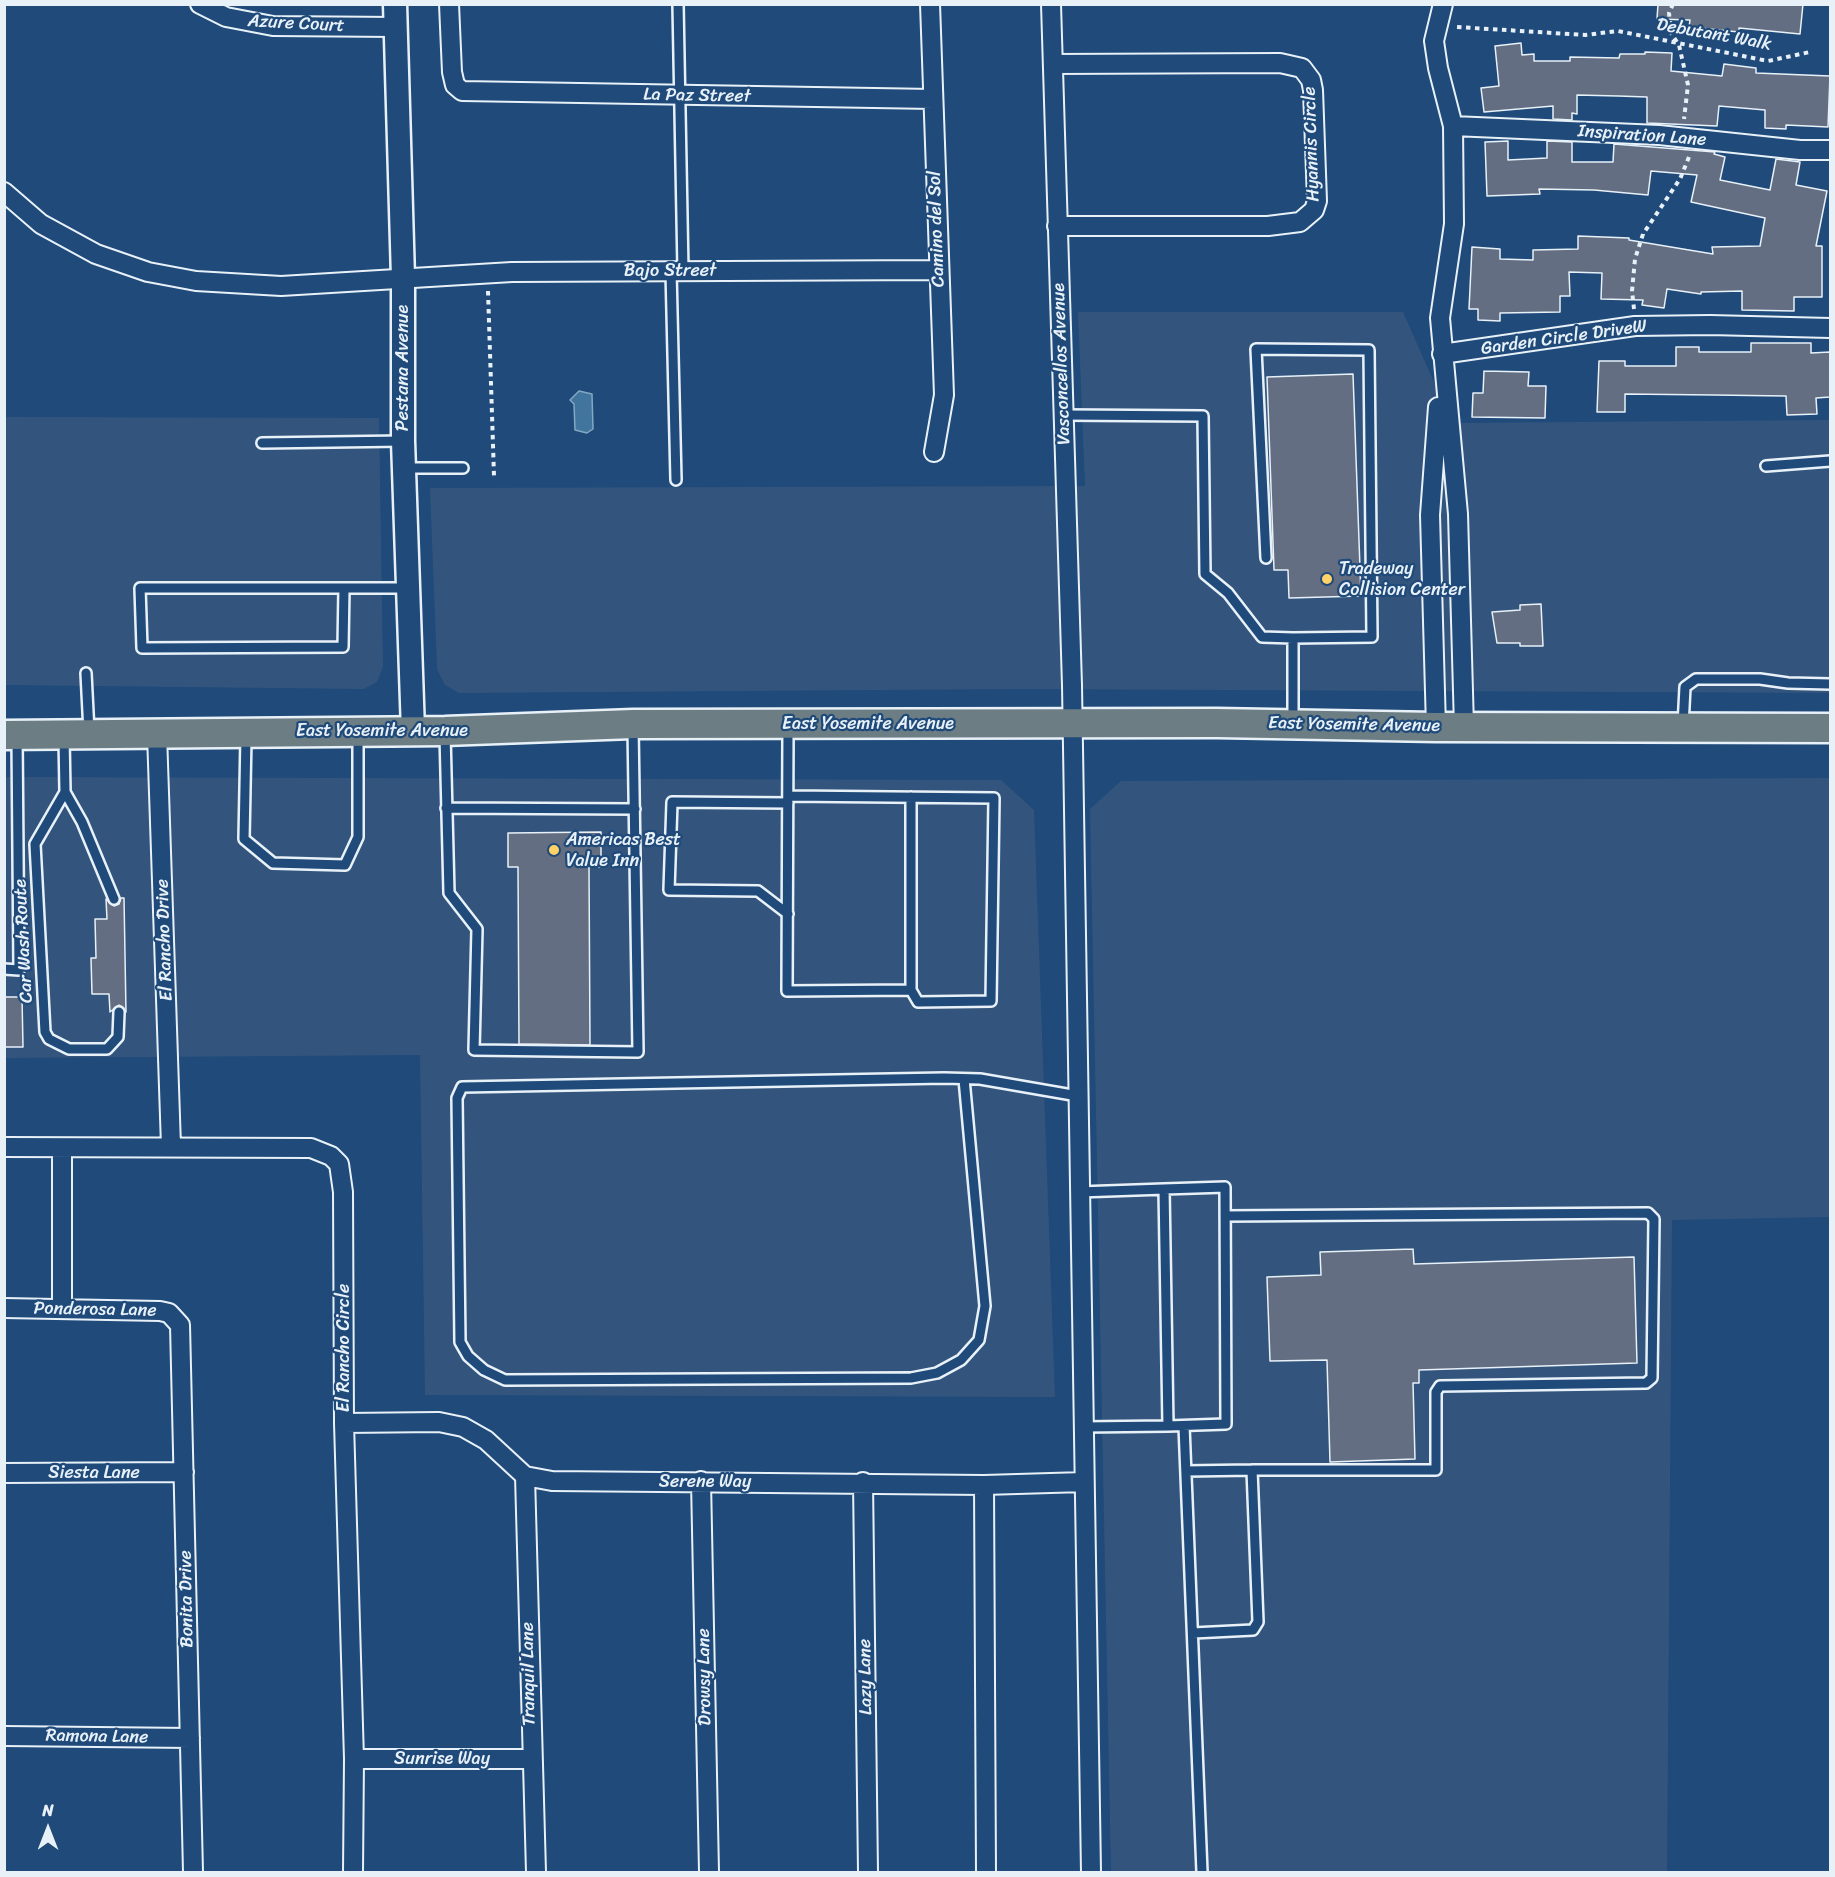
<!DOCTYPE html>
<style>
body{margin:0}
#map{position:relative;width:1835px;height:1877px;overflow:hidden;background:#1f4a7a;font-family:Sriracha,sans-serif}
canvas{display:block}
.frame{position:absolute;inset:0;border:6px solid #e8f1f8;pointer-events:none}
.north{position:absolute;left:18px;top:1799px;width:60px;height:60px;-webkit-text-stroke:4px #1f4a7a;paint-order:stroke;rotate:0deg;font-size:16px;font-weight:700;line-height:24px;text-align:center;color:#e8f1f8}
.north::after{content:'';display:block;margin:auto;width:21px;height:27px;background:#e8f1f8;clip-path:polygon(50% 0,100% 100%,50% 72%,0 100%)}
</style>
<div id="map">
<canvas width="1835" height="1877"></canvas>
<div class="frame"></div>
<div class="north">N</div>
</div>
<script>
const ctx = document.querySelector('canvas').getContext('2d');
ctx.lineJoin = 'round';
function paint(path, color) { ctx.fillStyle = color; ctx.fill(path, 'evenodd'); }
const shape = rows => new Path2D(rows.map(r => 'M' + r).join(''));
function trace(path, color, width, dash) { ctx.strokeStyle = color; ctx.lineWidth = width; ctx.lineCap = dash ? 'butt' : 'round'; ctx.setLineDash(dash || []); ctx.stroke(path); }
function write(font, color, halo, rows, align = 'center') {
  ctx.font = font + ' Sriracha,sans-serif'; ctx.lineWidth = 4.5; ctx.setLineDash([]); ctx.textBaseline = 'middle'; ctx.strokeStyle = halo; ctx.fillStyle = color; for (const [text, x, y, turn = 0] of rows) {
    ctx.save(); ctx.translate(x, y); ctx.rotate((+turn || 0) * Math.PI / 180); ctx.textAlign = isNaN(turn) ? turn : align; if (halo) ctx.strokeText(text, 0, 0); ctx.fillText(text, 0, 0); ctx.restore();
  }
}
const built = shape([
 [1078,312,1403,312,1452,423,1830,420,1830,693,1019,689,459,693,445,685,437,669,430,488,1085,486],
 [5,417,379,418,383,667,377,682,364,689,5,685],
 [4,777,1001,780,1034,810,1055,1397,425,1395,420,1055,5,1058],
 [1830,778,1830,1217,1672,1220,1667,1872,1111,1872,1090,809,1121,781]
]);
const water = shape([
 [579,391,592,394,593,429,587,433,575,430,574,404,570,400,579,391]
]);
const building = shape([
 [1658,4,1803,4,1800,34,1739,28,1739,32,1689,27,1690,20,1657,19,1658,4],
 [1521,43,1522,55,1534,54,1534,61,1570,61,1570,57,1619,58,1620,54,1645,54,1645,52,1672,53,1671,71,1722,76,1724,64,1756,68,1756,73,1830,76,1828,127,1786,125,1786,129,1765,128,1765,110,1719,106,1717,126,1647,123,1647,97,1618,96,1577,95,1577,114,1572,113,1572,120,1553,119,1553,106,1484,112,1481,88,1499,86,1495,46,1521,43],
 [1508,141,1508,160,1547,158,1547,141,1572,142,1572,162,1613,162,1614,144,1715,152,1714,154,1725,157,1720,180,1770,190,1776,159,1800,162,1796,185,1827,191,1816,246,1822,246,1822,297,1794,297,1794,311,1742,310,1742,291,1701,292,1701,294,1667,289,1664,308,1642,305,1643,300,1601,299,1602,273,1569,272,1570,296,1560,296,1560,312,1500,313,1500,321,1478,320,1478,309,1469,309,1472,247,1500,249,1500,259,1533,260,1533,250,1578,249,1578,236,1629,238,1629,240,1713,254,1712,247,1760,246,1765,218,1691,202,1697,175,1651,171,1648,195,1594,190,1539,189,1540,194,1487,196,1485,142,1508,141],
 [1751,343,1811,343,1811,353,1830,352,1830,397,1816,398,1817,414,1787,415,1786,396,1714,395,1625,394,1625,412,1597,412,1599,361,1625,361,1625,366,1676,366,1676,347,1699,347,1699,352,1751,352,1751,343],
 [1484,371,1529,372,1528,386,1546,386,1545,418,1472,417,1473,393,1483,393,1484,371],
 [1353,374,1361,596,1289,598,1288,570,1274,570,1267,377,1353,374],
 [1541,604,1543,646,1520,646,1520,643,1497,643,1492,612,1520,610,1520,605,1541,604],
 [601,832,601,867,589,867,590,1045,519,1044,518,867,508,867,508,833,601,832],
 [121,898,124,898,126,1012,119,1005,110,1012,109,994,92,994,91,958,96,958,95,919,107,919,106,899,114,906,119,904,121,898],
 [4,997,22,997,23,1047,4,1047,4,997],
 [1413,1249,1414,1264,1634,1257,1637,1363,1419,1370,1419,1383,1413,1383,1415,1459,1330,1462,1327,1360,1270,1361,1267,1277,1321,1275,1320,1252,1413,1249]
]);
const path = shape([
 [1673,4,1669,13,1671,33,1679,45,1688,85,1684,119],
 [1457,27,1585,35,1618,31,1768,61,1810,52],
 [488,291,494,476],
 [1634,309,1632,291,1635,259,1643,234,1680,179,1689,157]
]);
const service = shape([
 [678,4,683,271],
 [671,271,676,480],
 [1063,415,1203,416,1205,574,1228,593,1262,637,1293,638,1293,722],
 [262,443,403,441],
 [1766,466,1830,461],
 [405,468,463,468],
 [1266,558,1256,349,1369,350,1372,637,1293,638],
 [344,588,343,647,142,648,140,588,406,588],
 [86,673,89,732],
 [1683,726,1685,687,1696,679,1760,679,1788,683,1830,684],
 [788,728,787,991,911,990,911,797],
 [445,734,449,893,477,929,474,1050,638,1052,633,727],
 [64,737,65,792],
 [246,737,244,839,273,863,345,865,358,837,358,736],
 [788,796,994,798,991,1001,918,1002,911,990],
 [446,808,635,809],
 [114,899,82,822,65,792,35,844,45,1032,49,1039,69,1049,107,1049,118,1037,119,1012],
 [788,914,758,891,669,890,672,802,788,803],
 [4,969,19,970,17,737],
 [964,1079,985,1306,979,1340,961,1360,937,1373,911,1378,505,1380,484,1370,468,1356,460,1342,457,1098,462,1087,944,1078,980,1079,1078,1096],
 [1079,1192,1164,1189,1225,1187,1226,1424,1168,1426,1164,1189],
 [1184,1426,1202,1872],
 [1083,1427,1168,1426],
 [1186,1471,1252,1470],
 [1193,1633,1253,1630,1258,1622,1252,1470,1436,1470,1436,1392,1440,1386,1646,1383,1652,1378,1654,1219,1648,1213,1225,1216]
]);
const minor = shape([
 [200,4,226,17,273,26,396,27],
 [449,4,452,72,455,85,462,91,933,99],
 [930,4,944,395,934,452],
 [1051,4,1072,685,1091,1872],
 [1443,4,1434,41,1438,68,1453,126,1454,224,1440,318,1458,514,1464,727],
 [1053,64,1280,63,1302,68,1311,80,1313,90,1317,201,1314,210,1300,222,1268,226,1057,226],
 [1453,126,1659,135,1800,150,1830,150],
 [4,192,41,224,96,254,148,272,196,281,281,286,512,272,938,270],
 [1442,354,1635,326,1710,325,1830,328],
 [1436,727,1430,515,1438,407],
 [157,734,171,1146],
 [4,1147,311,1148,331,1156,339,1164,343,1192,344,1423,354,1759,353,1872],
 [4,1308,160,1311,169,1313,180,1325,193,1872],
 [62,1308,62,1148],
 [344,1423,439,1422,463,1427,486,1440,525,1476,552,1481,984,1485,1084,1482],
 [4,1473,184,1472],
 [525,1476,536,1872],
 [701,1481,709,1872],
 [863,1482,868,1872],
 [984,1485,986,1872],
 [4,1736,190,1738],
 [354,1759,531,1759]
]);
const tertiary = shape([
 [395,4,403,278,403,441,413,731]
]);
const primary = shape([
 [4,735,445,731,633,724,1217,723,1436,727,1830,728]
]);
const markers = [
 [1327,579,6,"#ffd166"],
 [554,850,6,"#ffd166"]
];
const streetNames = [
 ["Azure Court",296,24,3],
 ["Debutant Walk",1714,35,10],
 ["La Paz Street",697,96,1],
 ["Inspiration Lane",1642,136,4],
 ["Hyannis Circle",1312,144,-92],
 ["Camino del Sol",937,229,-92],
 ["Bajo Street",670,271],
 ["Garden Circle DriveW",1564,338,-8],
 ["Vasconcellos Avenue",1062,364,-92],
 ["Pestana Avenue",403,368,-90],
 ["East Yosemite Avenue",868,724],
 ["East Yosemite Avenue",1354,725,1],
 ["East Yosemite Avenue",382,731],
 ["El Rancho Drive",165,940,-92],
 ["Car Wash Route",24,941,-93],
 ["Ponderosa Lane",95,1310,1],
 ["El Rancho Circle",344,1348,-90],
 ["Siesta Lane",94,1473],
 ["Serene Way",705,1482],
 ["Bonita Drive",187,1599,-91],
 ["Tranquil Lane",529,1674,-91],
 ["Drowsy Lane",705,1677,-91],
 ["Lazy Lane",866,1677,-91],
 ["Ramona Lane",97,1737,1],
 ["Sunrise Way",442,1759]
];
const poiNames = [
 ["Tradeway",1339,569],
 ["Collision Center",1339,590],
 ["Americas Best",566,840],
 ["Value Inn",566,861]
];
paint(built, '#33557d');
paint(water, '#41759e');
trace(water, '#84a7c2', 1.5);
paint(building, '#636e83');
trace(building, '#e8f1f8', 1.5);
trace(service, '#e8f1f8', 14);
trace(minor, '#e8f1f8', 22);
trace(tertiary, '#e8f1f8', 27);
trace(primary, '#e8f1f8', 33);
trace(path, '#e8f1f8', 4, [4.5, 4.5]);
trace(service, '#1f4a7a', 9);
trace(minor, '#1f4a7a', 18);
trace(tertiary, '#1f4a7a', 22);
trace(primary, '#6c7e84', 28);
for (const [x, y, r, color] of markers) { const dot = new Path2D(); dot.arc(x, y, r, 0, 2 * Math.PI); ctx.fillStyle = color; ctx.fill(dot); trace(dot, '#1f4a7a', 2); }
write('18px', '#e8f1f8', '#1f4a7a', streetNames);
write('18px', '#e8f1f8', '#1f4a7a', poiNames, 'left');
</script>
